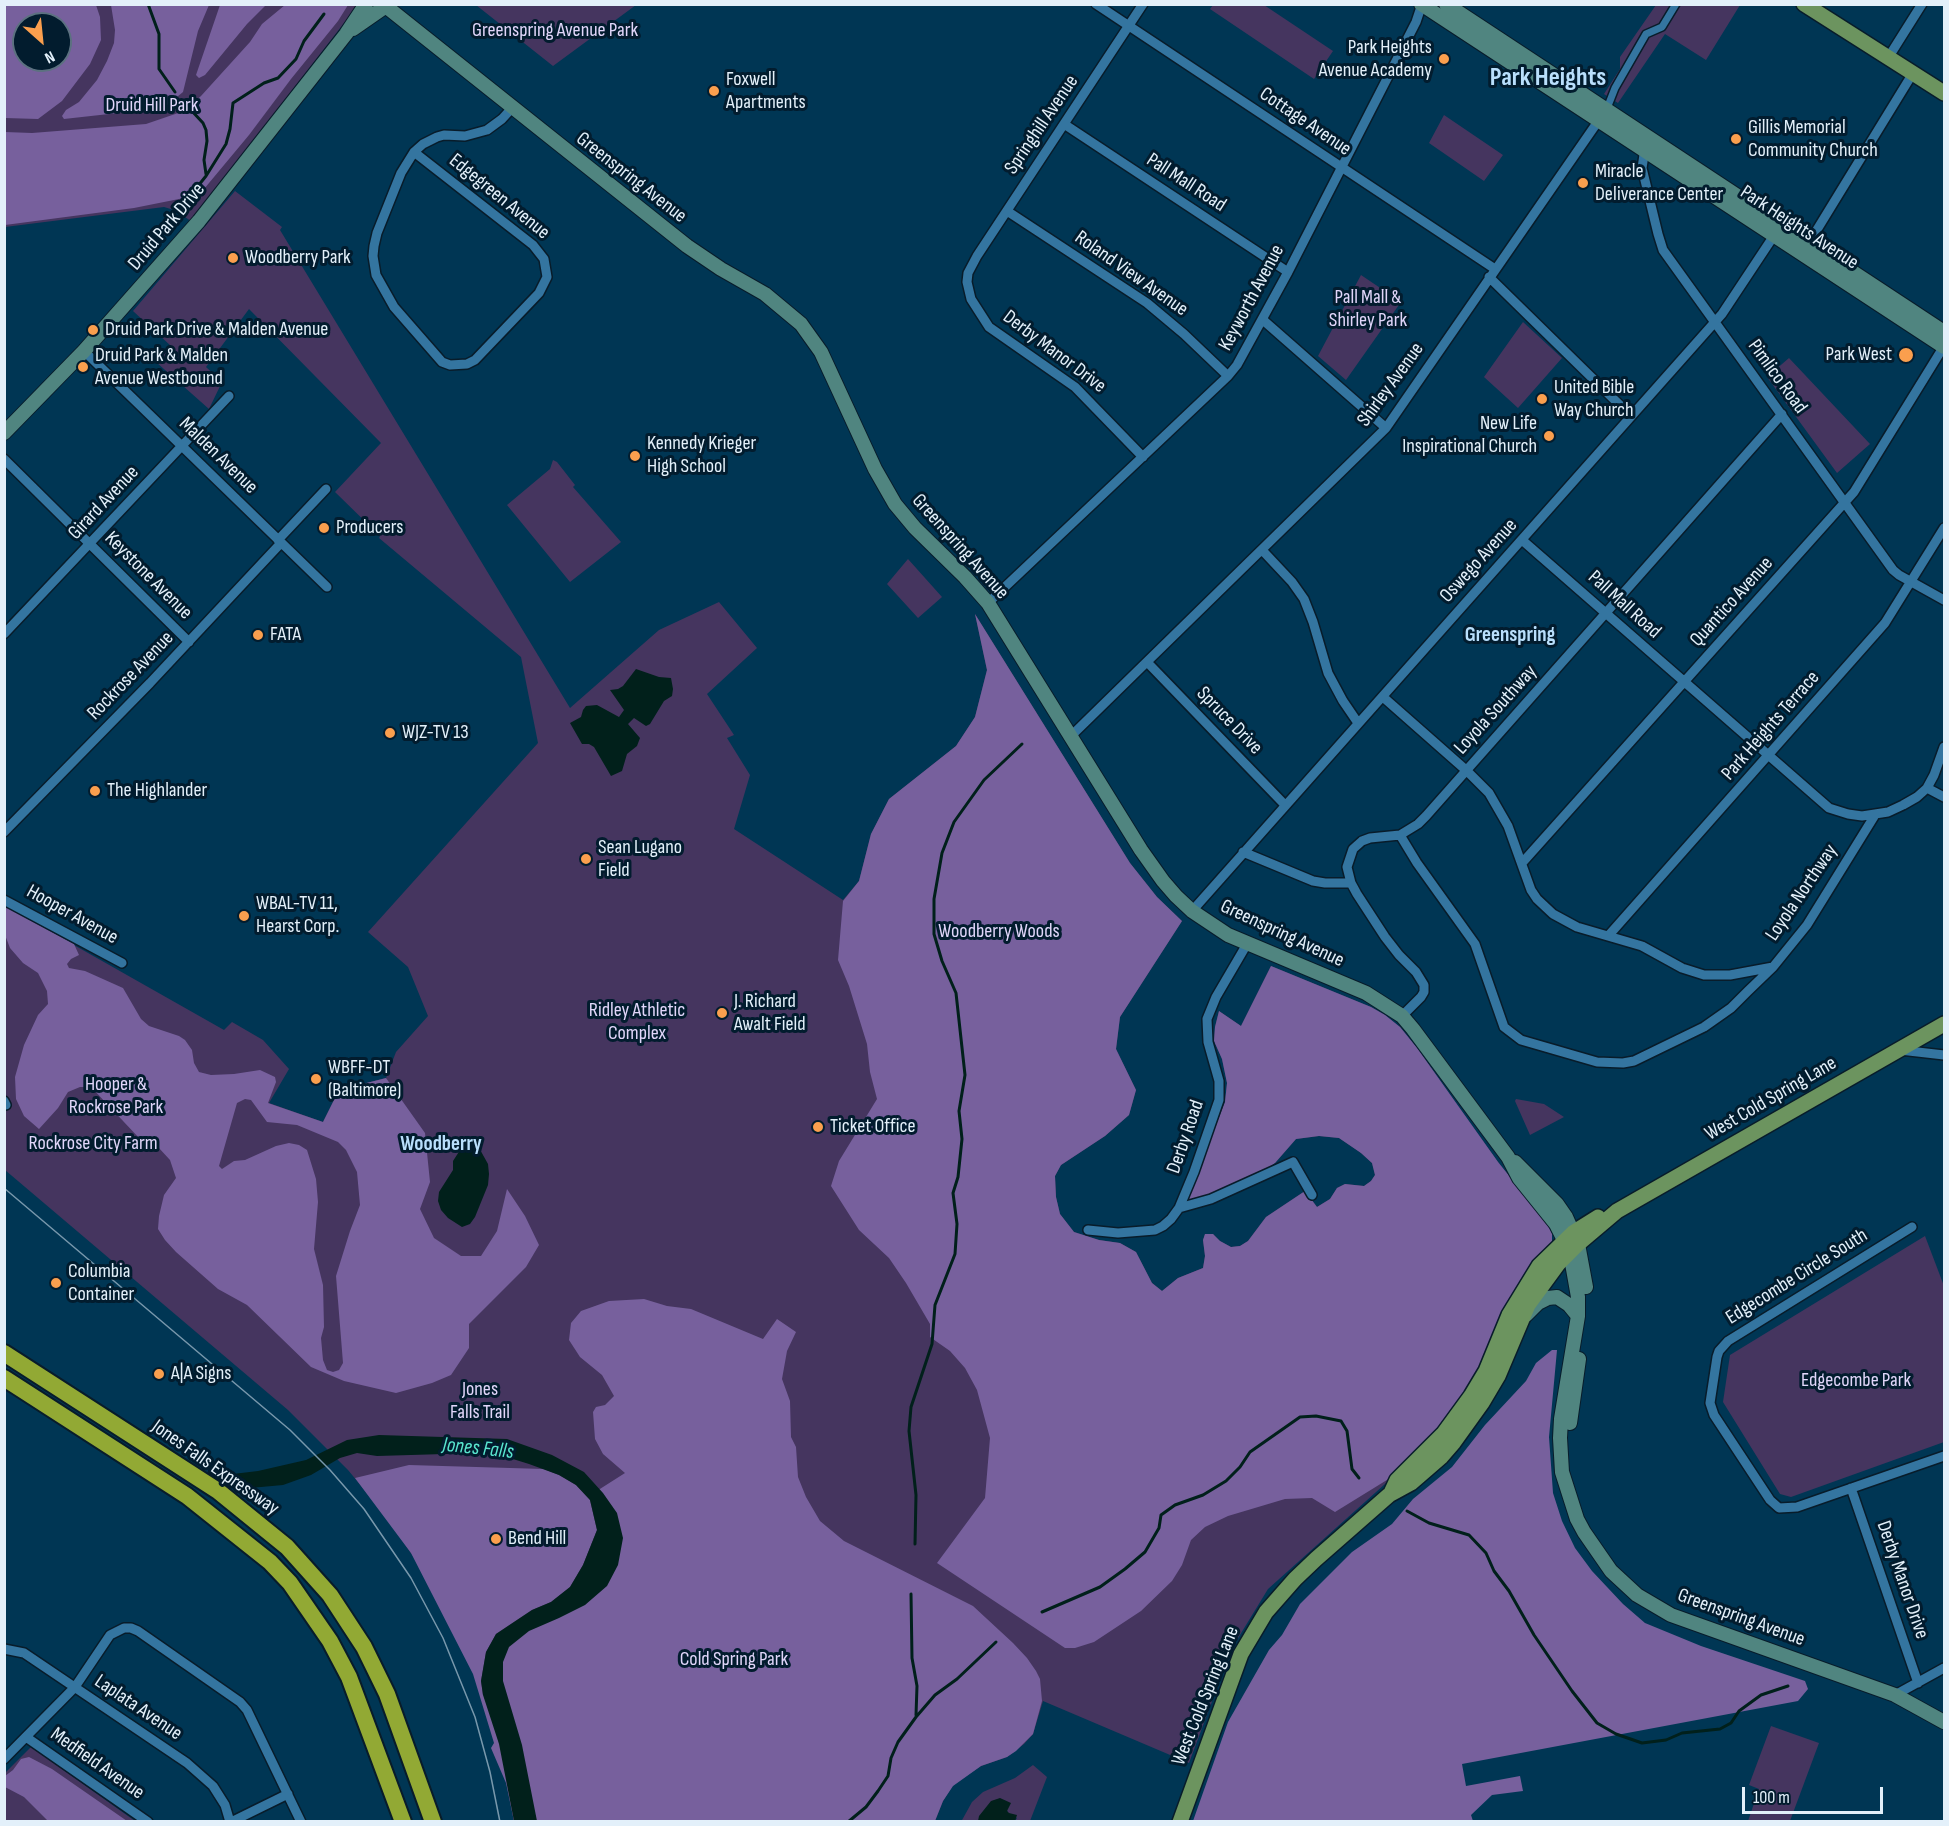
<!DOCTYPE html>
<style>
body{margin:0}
#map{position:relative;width:1949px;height:1826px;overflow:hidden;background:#003654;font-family:"Sofia Sans Condensed",sans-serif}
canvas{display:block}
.frame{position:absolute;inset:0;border:6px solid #e3f0fa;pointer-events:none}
.north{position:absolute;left:12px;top:12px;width:60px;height:60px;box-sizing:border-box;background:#021c2e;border:2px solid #5c7180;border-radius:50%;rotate:153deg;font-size:16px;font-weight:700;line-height:24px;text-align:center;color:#e3f0fa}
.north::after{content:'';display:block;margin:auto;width:21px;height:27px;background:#fa9f4e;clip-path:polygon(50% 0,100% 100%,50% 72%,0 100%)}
.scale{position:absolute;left:1742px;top:1787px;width:141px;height:27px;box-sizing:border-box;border:3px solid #e3f0fa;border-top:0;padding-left:8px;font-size:18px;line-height:21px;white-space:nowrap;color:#e3f0fa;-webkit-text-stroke:4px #021c2e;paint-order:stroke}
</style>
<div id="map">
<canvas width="1949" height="1826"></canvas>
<div class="frame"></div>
<div class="north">N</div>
<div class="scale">100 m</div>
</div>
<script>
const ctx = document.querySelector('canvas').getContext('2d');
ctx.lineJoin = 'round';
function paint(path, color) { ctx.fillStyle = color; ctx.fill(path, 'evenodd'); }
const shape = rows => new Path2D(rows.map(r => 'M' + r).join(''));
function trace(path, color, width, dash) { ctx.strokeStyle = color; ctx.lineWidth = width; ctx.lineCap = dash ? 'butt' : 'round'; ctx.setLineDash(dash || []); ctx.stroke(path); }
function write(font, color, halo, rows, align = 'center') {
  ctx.font = font + ' "Sofia Sans Condensed",sans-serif'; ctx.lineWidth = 6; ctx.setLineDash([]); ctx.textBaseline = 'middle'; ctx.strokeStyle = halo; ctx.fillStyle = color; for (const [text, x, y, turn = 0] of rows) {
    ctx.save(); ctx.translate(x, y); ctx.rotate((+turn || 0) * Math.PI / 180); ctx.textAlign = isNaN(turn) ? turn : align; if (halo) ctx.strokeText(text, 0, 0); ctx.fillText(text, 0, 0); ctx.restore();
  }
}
const green = shape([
 [4,5,358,5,191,221,174,210,164,207,5,227],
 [24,24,60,24,60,60,24,60],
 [476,5,636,5,553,66],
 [1213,5,1264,5,1333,51,1314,79,1210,9],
 [1656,5,1740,5,1706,60,1665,34,1618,103,1604,94,1620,69,1620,57],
 [1444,115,1503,155,1484,181,1429,143],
 [235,191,282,227,280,230,570,708,659,630,719,602,757,648,707,694,734,735,727,738,750,775,734,829,843,900,859,881,871,834,889,799,956,746,975,717,987,670,975,614,1130,863,1157,897,1182,921,1120,1017,1116,1049,1136,1090,1129,1115,1105,1136,1061,1165,1055,1176,1056,1197,1060,1214,1074,1232,1099,1240,1120,1243,1136,1252,1152,1283,1162,1291,1178,1278,1203,1268,1205,1256,1203,1240,1205,1234,1213,1234,1220,1241,1231,1247,1240,1246,1248,1241,1266,1217,1305,1191,1317,1207,1330,1199,1337,1188,1345,1184,1364,1186,1371,1181,1375,1175,1372,1163,1361,1153,1339,1138,1319,1136,1296,1139,1275,1163,1199,1169,1225,1102,1227,1083,1222,1059,1214,1041,1215,1027,1219,1011,1241,1026,1271,966,1371,1007,1385,1015,1400,1027,1417,1048,1498,1162,1546,1222,1552,1234,1552,1242,1395,1475,1268,1589,1232,1648,1189,1763,1043,1701,1033,1734,1024,1744,1007,1757,981,1766,953,1785,943,1801,935,1821,514,1822,499,1744,483,1695,456,1631,422,1569,382,1511,348,1470,288,1410,5,1170,5,906,224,1030,232,1022,263,1040,289,1069,269,1103,323,1122,339,1090,386,1078,396,1052,428,1016,408,967,368,932,538,743,521,657,379,538,380,536,335,492,381,443,249,309,206,367,222,382,209,409,156,362,171,346,133,311],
 [1361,275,1401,302,1346,380,1318,356],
 [1523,322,1562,358,1518,408,1484,377],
 [1789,358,1870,444,1837,473,1767,377],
 [553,460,557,462,575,485,573,487,621,542,570,582,507,505,550,469],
 [908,559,942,597,918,618,887,584],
 [1516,1099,1544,1104,1564,1117,1530,1135,1515,1101],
 [1925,1236,1944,1286,1944,1442,1791,1497,1780,1494,1723,1402,1730,1355],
 [1771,1726,1819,1743,1790,1821,1748,1821,1759,1789,1749,1785],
 [31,1747,135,1821,5,1822,5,1773],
 [1033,1765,1047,1777,1030,1821,1015,1821,1017,1818,1008,1813,1007,1810,978,1821,961,1822,972,1802,983,1792,1015,1778]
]);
const forest = shape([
 [5,5,96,5,100,17,101,40,90,64,62,101,38,119,5,118],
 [24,24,60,24,60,60,24,60],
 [111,5,209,5,198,31,183,92,166,106,154,109,64,119,62,116,66,110,79,102,97,80,107,61,114,43,115,30],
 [220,5,266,5,247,24,205,75,199,78,196,75],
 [285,5,348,5,338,21,291,79,249,135,199,195,134,208,5,225,5,132,32,133,146,124,184,111,201,96,250,42,262,24],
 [975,614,1130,863,1157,897,1182,921,1120,1017,1116,1049,1136,1090,1129,1115,1105,1136,1061,1165,1055,1176,1056,1197,1060,1214,1074,1232,1099,1240,1120,1243,1136,1252,1152,1283,1162,1291,1178,1278,1203,1268,1205,1256,1203,1240,1205,1234,1213,1234,1220,1241,1231,1247,1240,1246,1248,1241,1266,1217,1305,1191,1317,1207,1330,1199,1337,1188,1345,1184,1364,1186,1371,1181,1375,1175,1372,1163,1361,1153,1339,1138,1319,1136,1296,1139,1275,1163,1259,1175,1191,1203,1186,1202,1225,1102,1227,1083,1222,1059,1214,1041,1215,1027,1219,1011,1241,1026,1271,966,1371,1007,1385,1015,1400,1027,1417,1048,1498,1162,1546,1222,1552,1234,1552,1242,1516,1294,1486,1359,1465,1395,1430,1441,1395,1475,1335,1512,1312,1498,1285,1499,1228,1516,1205,1527,1191,1540,1182,1565,1172,1581,1141,1611,1094,1642,1075,1648,1065,1648,937,1563,985,1498,990,1438,977,1390,965,1368,950,1351,930,1337,930,1324,906,1283,889,1258,859,1230,831,1186,839,1161,877,1099,870,1072,867,1044,849,986,838,960,843,901,859,881,871,834,889,799,956,746,975,717,987,670],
 [4,906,74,944,79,955,71,959,67,964,69,968,85,971,123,988,141,1019,149,1026,179,1036,185,1040,192,1050,194,1063,199,1072,211,1075,234,1074,260,1070,275,1077,276,1082,268,1103,323,1122,339,1090,386,1078,425,1133,430,1182,420,1209,434,1238,461,1256,481,1256,497,1231,507,1189,525,1216,539,1245,526,1267,469,1324,469,1348,451,1375,432,1383,396,1393,344,1381,311,1367,247,1305,218,1289,176,1252,165,1240,158,1229,159,1216,164,1195,176,1178,170,1160,158,1147,140,1139,91,1087,80,1087,68,1092,58,1108,39,1129,24,1116,16,1099,15,1077,24,1045,38,1015,48,1004,47,991,38,973,23,963,10,948,5,935],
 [245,1099,251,1100,267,1122,297,1125,338,1142,346,1150,357,1172,360,1205,350,1231,336,1276,343,1363,339,1370,333,1372,327,1370,323,1360,321,1338,324,1327,323,1285,314,1249,318,1202,316,1179,307,1150,299,1145,289,1143,276,1146,245,1160,234,1161,222,1169,219,1166,237,1103],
 [644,1299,667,1306,691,1309,763,1339,777,1319,796,1332,787,1351,782,1379,790,1401,791,1437,796,1447,798,1477,806,1497,820,1521,844,1541,973,1606,1013,1643,1027,1658,1036,1671,1040,1679,1042,1701,1033,1734,1016,1751,1007,1757,981,1766,953,1786,943,1801,935,1821,514,1821,506,1783,491,1748,494,1743,473,1674,411,1553,355,1478,409,1465,544,1469,559,1475,576,1485,590,1500,597,1530,583,1565,570,1587,551,1602,532,1610,496,1634,486,1652,481,1681,483,1695,492,1654,562,1606,603,1561,592,1494,625,1473,603,1454,595,1439,593,1412,596,1407,605,1405,614,1396,602,1375,580,1357,569,1340,571,1323,581,1311,609,1301],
 [1552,1350,1557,1350,1549,1437,1553,1493,1562,1521,1575,1548,1592,1571,1623,1604,1645,1623,1701,1646,1805,1681,1808,1689,1798,1701,1462,1764,1466,1786,1520,1776,1523,1791,1492,1795,1471,1815,1473,1821,1193,1821,1228,1722,1269,1650,1282,1635,1300,1604,1352,1552,1392,1524,1413,1499,1452,1467,1485,1425,1526,1381,1536,1363],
 [29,1757,52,1769,127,1821,48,1821,24,1797,5,1787,5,1776,13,1770,21,1759]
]);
const water = shape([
 [636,669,659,677,671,678,673,689,672,696,664,701,650,724,646,726,634,718,628,724,640,738,637,746,627,754,622,771,611,776,594,747,589,744,582,744,570,723,581,717,583,710,586,706,597,705,619,717,624,710,610,690,618,689,623,686],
 [468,1144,478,1146,488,1164,489,1174,488,1185,475,1217,470,1224,462,1227,448,1218,441,1210,438,1201,439,1192,453,1170,453,1161,462,1147],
 [379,1435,507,1439,552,1455,584,1472,603,1493,617,1513,623,1538,618,1565,607,1586,585,1605,559,1618,529,1631,509,1647,503,1662,503,1681,522,1745,537,1821,514,1821,499,1744,483,1695,481,1681,486,1652,496,1634,532,1610,551,1602,570,1587,583,1565,597,1530,590,1500,576,1485,559,1475,529,1464,500,1455,478,1453,377,1456,357,1453,340,1458,311,1475,283,1485,250,1488,237,1493,204,1476,216,1476,258,1471,306,1460,347,1440],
 [1000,1798,1011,1803,1007,1811,1009,1813,1017,1815,1015,1821,978,1821,979,1816,991,1801]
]);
const pier = shape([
 [4,1351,205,1473,211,1473,242,1494,219,1499,205,1499,190,1493,4,1376]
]);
const stream = shape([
 [148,4,159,34,159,69,175,92],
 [191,110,203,123,206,130,207,141,204,160,206,174],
 [182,206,206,176,226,144,230,129,233,103,264,83,278,78,296,59,304,41,324,14],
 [1407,1511,1429,1523,1469,1535,1486,1553,1494,1571,1509,1591,1534,1635,1572,1691,1597,1723,1616,1734,1642,1743,1666,1740,1682,1733,1720,1729,1731,1723,1739,1711,1761,1695,1788,1686],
 [915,1544,916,1495,909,1431,911,1407,932,1344,935,1305,955,1254,957,1224,953,1193,958,1177,962,1139,959,1111,965,1075,956,993,942,961,934,934,934,899,942,853,954,822,984,780,1022,744],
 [911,1594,912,1658,917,1686,916,1715],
 [1042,1612,1100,1587,1125,1569,1145,1552,1159,1528,1161,1515,1175,1505,1203,1495,1226,1481,1240,1467,1250,1452,1300,1417,1316,1416,1341,1421,1347,1431,1352,1469,1359,1478],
 [848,1822,866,1807,878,1791,888,1776,891,1758,898,1742,916,1717,935,1695,957,1679,996,1642]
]);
const pedestrian = shape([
 [1606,111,1615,88,1646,34,1662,27,1676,4]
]);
const minor = shape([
 [1096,4,1495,269],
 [1143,4,977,256,968,273,967,282,971,299,989,327,1075,387,1143,457],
 [1888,58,1922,4],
 [1064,124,1288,272],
 [1645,148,1642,168,1658,234,1663,250,1893,570,1899,575,1944,600],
 [414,152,533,245,544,259,547,277,539,293,475,360,467,364,450,365,442,362,394,307,376,275,373,256,374,246,377,233,401,173,414,152,423,144,437,137,444,135,465,136,487,130,502,119,512,108],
 [1007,211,1147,303,1184,334,1228,376],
 [1807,246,1913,73],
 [1489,277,1631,416],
 [1263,320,1386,428],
 [84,351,327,587],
 [4,459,189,642],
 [278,540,326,489],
 [1522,540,1829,808,1848,814,1862,816,1888,812,1903,805,1917,797,1927,788,1934,775,1944,747],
 [1262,550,1292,582,1304,599,1313,622,1328,673,1343,701,1358,723],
 [988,603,1228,376,1237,365,1288,272,1416,22,1422,4],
 [4,634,229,396],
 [1147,662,1285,805],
 [1383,697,1467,771,1489,793,1508,826,1531,890,1537,899,1553,914,1577,927,1642,946,1682,968,1704,975,1730,975,1773,967],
 [1070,737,1386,428,1601,117],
 [1927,788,1944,797],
 [4,832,150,683,281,543],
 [1400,835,1417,863,1475,944,1504,1027,1521,1040,1597,1062,1623,1063,1634,1061,1704,1027,1731,1008,1748,991,1773,967,1807,925,1875,815],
 [1243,852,1313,881,1325,883,1351,883],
 [1522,863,1854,492,1944,346],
 [4,900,122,963],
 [1192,911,1722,314,1777,231],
 [1609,935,1885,623,1944,528],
 [1402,1016,1421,997,1424,992,1424,985,1416,972,1399,955,1385,937,1357,894,1351,883,1347,867,1353,849,1362,841,1370,838,1400,835,1418,824,1426,816,1782,414],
 [1900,1050,1944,1055],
 [4,1101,6,1105],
 [1179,1208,1211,1199,1293,1162,1312,1195],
 [1912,1227,1728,1341,1719,1351,1717,1357,1710,1403,1714,1415,1770,1500,1779,1508,1797,1507,1944,1456],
 [1088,1230,1118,1233,1155,1230,1163,1226,1171,1219,1179,1208,1194,1172,1219,1100,1219,1081,1208,1042,1207,1019,1216,997,1247,944],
 [1851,1488,1918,1683],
 [4,1649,24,1653,187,1763,213,1786,225,1805,230,1822],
 [1895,1695,1944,1668],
 [26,1737,148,1822],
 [4,1759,75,1687,110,1635,124,1628,131,1628,138,1631,240,1702,247,1710,301,1822],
 [231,1822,288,1794]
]);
const secondary = shape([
 [383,4,687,246,721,269,765,294,801,324,821,352,875,469,895,504,915,528,965,577,988,603,1141,850,1163,881,1176,896,1192,911,1228,935,1366,993,1402,1016,1413,1029,1508,1157,1519,1178,1556,1224,1570,1252,1578,1297,1578,1316,1561,1419,1560,1438,1562,1472,1577,1519,1584,1532,1611,1571,1637,1595,1671,1615,1895,1695,1944,1722],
 [1421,4,1944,347],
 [1446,4,1944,332],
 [353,29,389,4],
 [4,433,84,351,199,221,346,34,366,4],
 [1515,1162,1557,1204,1566,1217,1578,1244,1586,1287],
 [1526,1315,1538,1303,1548,1298,1557,1297,1569,1305,1578,1316],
 [1570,1423,1579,1359]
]);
const primary = shape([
 [1804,4,1944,93],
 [1391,1493,1397,1480,1444,1433,1471,1396,1486,1371,1509,1315,1539,1266,1574,1232,1598,1217],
 [1180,1822,1241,1654,1266,1612,1295,1579,1316,1559,1389,1495,1411,1483,1441,1457,1454,1442,1482,1403,1498,1376,1528,1305,1558,1264,1578,1244,1617,1211,1944,1024]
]);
const motorway = shape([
 [4,1353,218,1491,287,1547,330,1595,364,1647,387,1694,433,1822],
 [4,1378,187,1496,270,1562,290,1583,330,1641,349,1677,403,1822]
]);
const tram = shape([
 [4,1188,290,1430,330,1470,364,1509,411,1578,443,1638,475,1717,490,1772,500,1822]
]);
const markers = [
 [1444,59,6,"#fa9f4e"],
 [714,91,6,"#fa9f4e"],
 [1736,139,6,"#fa9f4e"],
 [1583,183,6,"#fa9f4e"],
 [233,258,6,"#fa9f4e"],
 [93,330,6,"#fa9f4e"],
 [1906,355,8,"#fa9f4e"],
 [83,367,6,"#fa9f4e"],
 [1542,399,6,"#fa9f4e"],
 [1549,436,6,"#fa9f4e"],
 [635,456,6,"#fa9f4e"],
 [324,528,6,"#fa9f4e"],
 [258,635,6,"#fa9f4e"],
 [390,733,6,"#fa9f4e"],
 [95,791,6,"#fa9f4e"],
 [586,859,6,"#fa9f4e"],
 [244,916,6,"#fa9f4e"],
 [722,1013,6,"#fa9f4e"],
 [316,1079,6,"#fa9f4e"],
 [818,1127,6,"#fa9f4e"],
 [56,1283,6,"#fa9f4e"],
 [159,1374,6,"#fa9f4e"],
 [496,1539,6,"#fa9f4e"]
];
const parkNames = [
 ["Greenspring Avenue Park",555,31],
 ["Druid Hill Park",152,106],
 ["Pall Mall &",1368,298],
 ["Shirley Park",1368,321],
 ["Woodberry Woods",999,932],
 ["Ridley Athletic",637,1011],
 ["Complex",637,1034],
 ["Hooper &",116,1085],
 ["Rockrose Park",116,1108],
 ["Rockrose City Farm",93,1144],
 ["Edgecombe Park",1856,1381],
 ["Jones",480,1390],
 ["Falls Trail",480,1413],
 ["Cold Spring Park",734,1660]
];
const poiNames = [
 ["Park Heights",1432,48,"right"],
 ["Avenue Academy",1432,71,"right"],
 ["Foxwell",726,80],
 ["Apartments",726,103],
 ["Gillis Memorial",1748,128],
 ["Community Church",1748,151],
 ["Miracle",1595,172],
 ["Deliverance Center",1595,195],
 ["Woodberry Park",245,258],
 ["Druid Park Drive & Malden Avenue",105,330],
 ["Park West",1892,355,"right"],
 ["Druid Park & Malden",95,356],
 ["Avenue Westbound",95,379],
 ["United Bible",1554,388],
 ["Way Church",1554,411],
 ["New Life",1537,424,"right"],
 ["Inspirational Church",1537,447,"right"],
 ["Kennedy Krieger",647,444],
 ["High School",647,467],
 ["Producers",336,528],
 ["FATA",270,635],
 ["WJZ-TV 13",402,733],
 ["The Highlander",107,791],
 ["Sean Lugano",598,848],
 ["Field",598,871],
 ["WBAL-TV 11,",256,904],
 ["Hearst Corp.",256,927],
 ["J. Richard",734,1002],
 ["Awalt Field",734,1025],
 ["WBFF-DT",328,1068],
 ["(Baltimore)",328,1091],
 ["Ticket Office",830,1127],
 ["Columbia",68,1272],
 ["Container",68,1295],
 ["A|A Signs",171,1374],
 ["Bend Hill",508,1539]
];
const streetNames = [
 ["Cottage Avenue",1305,122,34],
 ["Springhill Avenue",1042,125,-56],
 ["Greenspring Avenue",631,178,38],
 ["Pall Mall Road",1186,183,33],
 ["Edgegreen Avenue",499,197,39],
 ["Druid Park Drive",167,227,-50],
 ["Park Heights Avenue",1799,228,33],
 ["Roland View Avenue",1131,274,35],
 ["Keyworth Avenue",1252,298,-62],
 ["Derby Manor Drive",1054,352,37],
 ["Pimlico Road",1777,377,54],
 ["Shirley Avenue",1391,385,-54],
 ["Malden Avenue",218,456,44],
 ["Girard Avenue",104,503,-47],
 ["Greenspring Avenue",960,547,48],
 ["Oswego Avenue",1479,561,-48],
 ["Keystone Avenue",148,576,45],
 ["Quantico Avenue",1732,602,-48],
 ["Pall Mall Road",1624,605,42],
 ["Rockrose Avenue",131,676,-46],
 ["Loyola Southway",1496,710,-48],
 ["Spruce Drive",1229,721,46],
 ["Park Heights Terrace",1771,726,-49],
 ["Loyola Northway",1802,893,-56],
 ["Hooper Avenue",72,915,29],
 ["Greenspring Avenue",1282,934,25],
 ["West Cold Spring Lane",1771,1099,-30],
 ["Derby Road",1186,1137,-71],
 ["Edgecombe Circle South",1797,1277,-32],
 ["Jones Falls Expressway",215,1468,35],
 ["Derby Manor Drive",1902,1580,71],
 ["Greenspring Avenue",1741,1618,20],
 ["West Cold Spring Lane",1206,1696,-68],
 ["Laplata Avenue",138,1708,34],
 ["Medfield Avenue",97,1764,35]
];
const neighbourhoodNames = [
 ["Greenspring",1510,636],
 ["Woodberry",441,1145]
];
const waterNames = [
 ["Jones Falls",478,1449,6]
];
const districtNames = [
 ["Park Heights",1548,78]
];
paint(green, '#45355f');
paint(forest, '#77609d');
paint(water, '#01201b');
paint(pier, '#003654');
trace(stream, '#01201b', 3);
trace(pedestrian, '#081c2a', 10);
trace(minor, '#081c2a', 12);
trace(secondary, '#081c2a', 16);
trace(primary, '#081c2a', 18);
trace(motorway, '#081c2a', 20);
trace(pedestrian, '#3475a0', 7);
trace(minor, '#3475a0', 9);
trace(secondary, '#508580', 14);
trace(primary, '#6c945f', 15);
trace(motorway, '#92a934', 16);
trace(tram, '#7898ac', 1.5);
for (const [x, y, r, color] of markers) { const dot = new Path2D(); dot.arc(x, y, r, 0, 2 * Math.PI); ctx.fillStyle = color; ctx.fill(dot); trace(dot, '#021c2e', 2); }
write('20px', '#e1d6fa', '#021c2e', parkNames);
write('20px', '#e3f0fa', '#021c2e', poiNames, 'left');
write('20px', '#e3f0fa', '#021c2e', streetNames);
write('bold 21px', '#b9dffc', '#021c2e', neighbourhoodNames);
write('italic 21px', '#59e6cf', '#021c2e', waterNames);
write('bold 26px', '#b9dffc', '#021c2e', districtNames);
</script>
